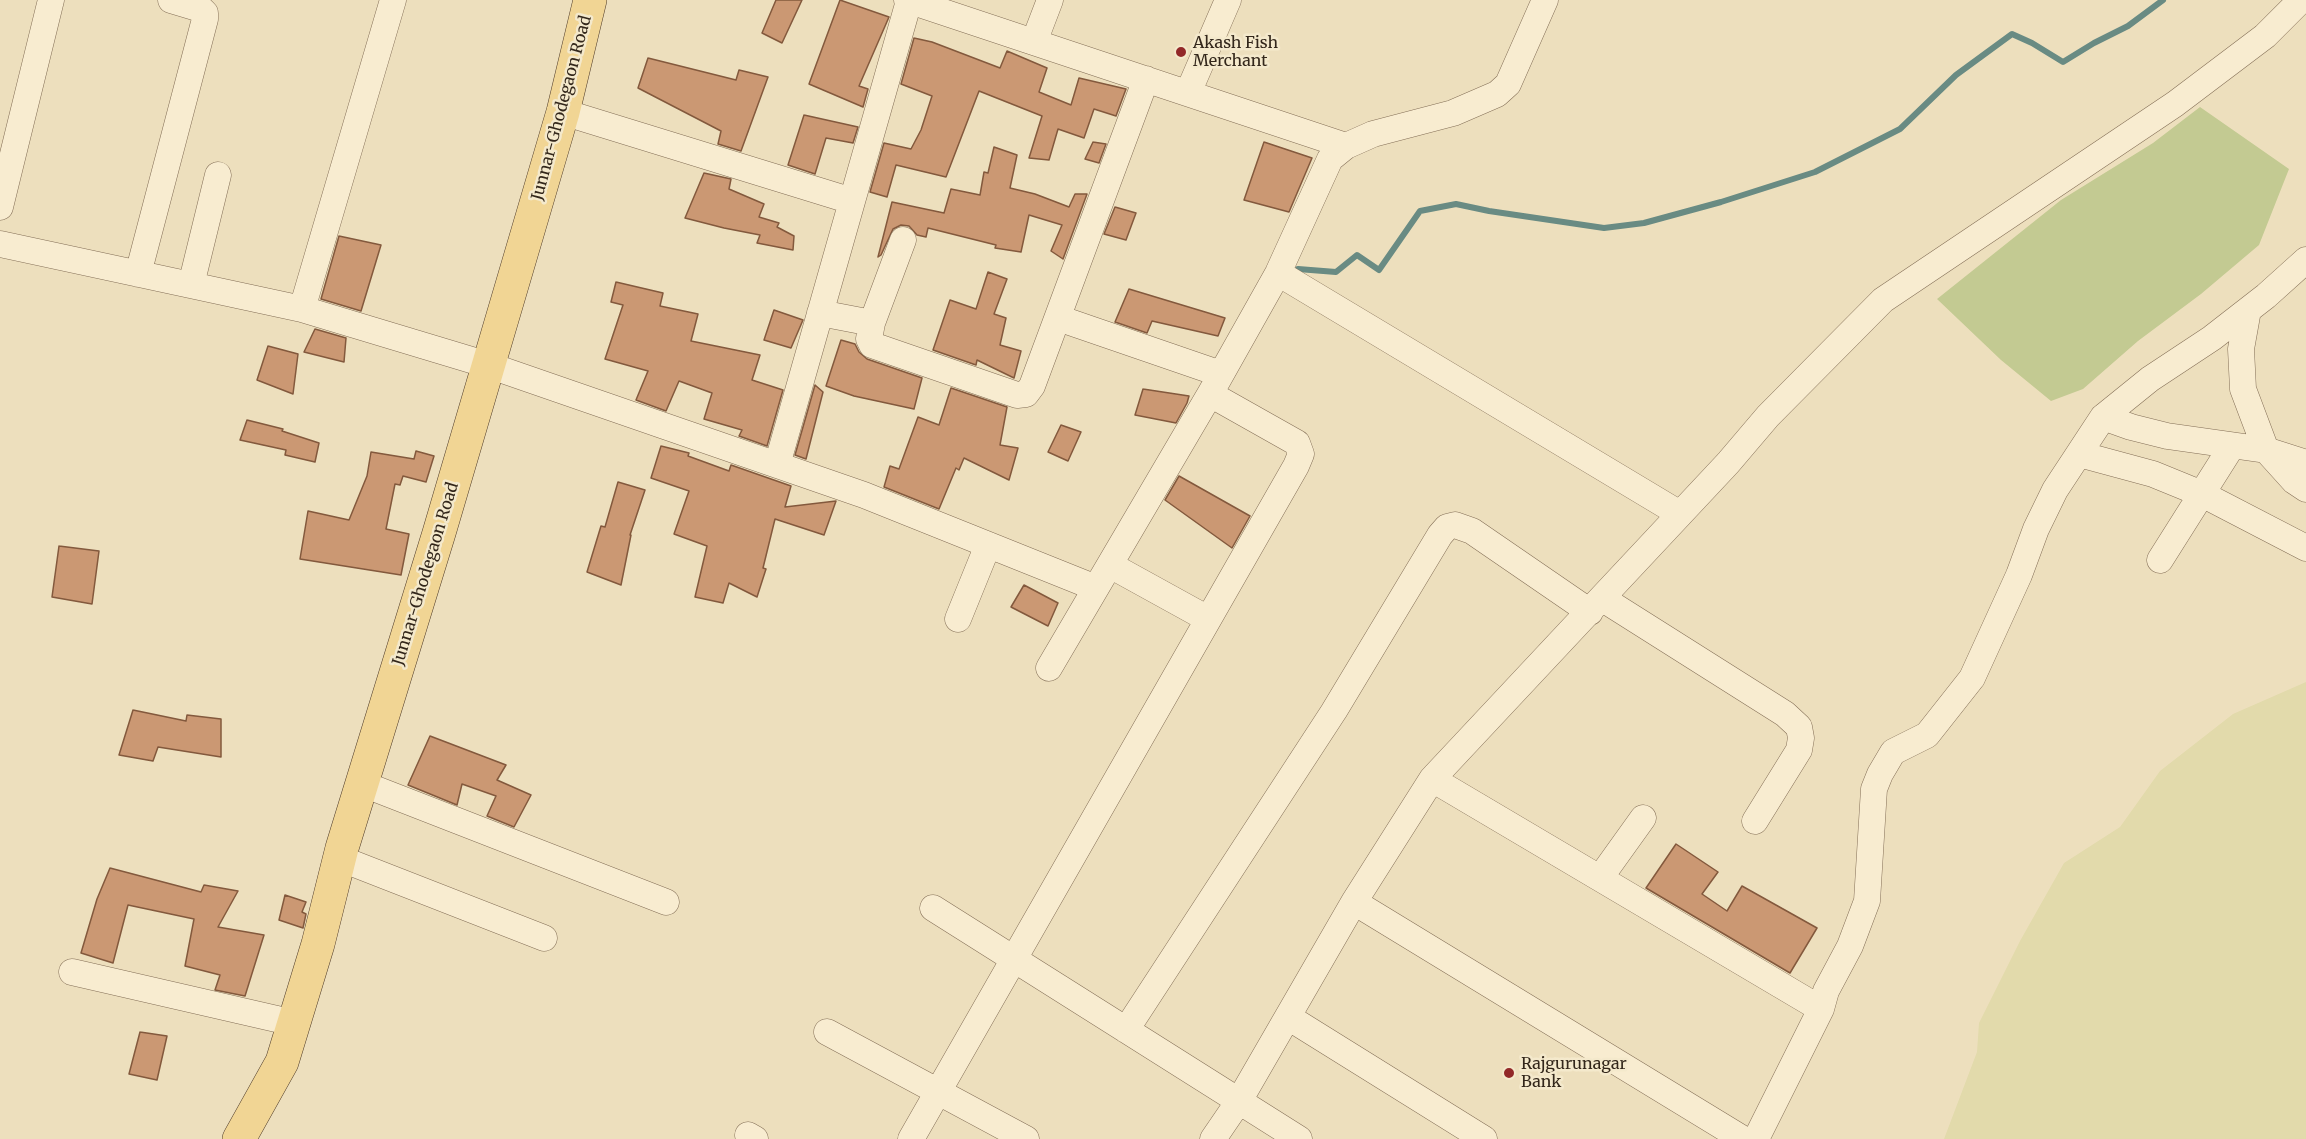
<!DOCTYPE html>
<style>
body{margin:0}
canvas{display:block;background:#eddfbd}
</style>
<canvas width="2306" height="1139"></canvas>
<script>
const ctx = document.querySelector('canvas').getContext('2d');
ctx.lineJoin = 'round';
function paint(path, color) { ctx.fillStyle = color; ctx.fill(path, 'evenodd'); }
const shape = rows => new Path2D(rows.map(r => 'M' + r).join(''));
function trace(path, color, width, dash) { ctx.strokeStyle = color; ctx.lineWidth = width; ctx.lineCap = dash ? 'butt' : 'round'; ctx.setLineDash(dash || []); ctx.stroke(path); }
function write(font, color, halo, rows, align = 'center') {
  ctx.font = font + ' Merriweather,serif'; ctx.lineWidth = 5; ctx.setLineDash([]); ctx.textBaseline = 'middle'; ctx.strokeStyle = halo; ctx.fillStyle = color; for (const [text, x, y, turn = 0] of rows) {
    ctx.save(); ctx.translate(x, y); ctx.rotate((+turn || 0) * Math.PI / 180); ctx.textAlign = isNaN(turn) ? turn : align; if (halo) ctx.strokeText(text, 0, 0); ctx.fillText(text, 0, 0); ctx.restore();
  }
}
const farmland = shape([
 [2306,682,2306,1139,1944,1139,1977,1052,1979,1023,2020,941,2064,863,2120,827,2160,771,2233,714]
]);
const green = shape([
 [2200,107,2289,169,2259,245,2201,294,2138,341,2083,389,2051,401,2001,360,1937,299,2061,200,2153,143]
]);
const stream = shape([
 [1298,269,1336,272,1357,255,1379,270,1420,211,1456,204,1489,211,1604,228,1644,223,1721,202,1815,172,1900,129,1956,75,2012,34,2032,43,2063,62,2094,43,2128,26,2163,0]
]);
const building = shape([
 [776,0,802,0,782,43,762,33,776,0],
 [840,0,889,17,859,86,868,89,863,107,809,84,840,0],
 [914,38,932,42,1000,68,1007,51,1047,68,1039,92,1071,105,1079,78,1126,89,1116,116,1094,109,1084,138,1058,129,1049,160,1029,158,1042,116,979,91,946,177,896,165,887,197,870,192,884,143,911,149,921,130,932,96,901,84,914,38],
 [648,58,736,80,739,70,768,77,741,151,718,144,721,131,638,88,648,58],
 [804,115,858,127,853,143,826,138,815,174,788,165,804,115],
 [1093,142,1106,144,1099,163,1085,159,1093,142],
 [1264,142,1312,158,1289,212,1244,200,1264,142],
 [994,147,1017,155,1010,188,1035,194,1069,207,1075,194,1087,194,1063,259,1051,251,1062,225,1029,215,1021,252,995,248,996,245,928,228,926,237,917,235,909,226,901,225,893,229,881,255,878,257,892,202,944,213,951,189,980,195,984,172,988,173,994,147],
 [704,173,731,179,729,189,764,204,759,217,779,223,777,227,794,236,793,250,757,243,760,235,724,228,685,218,704,173],
 [1115,207,1136,213,1126,240,1104,234,1115,207],
 [339,236,381,245,361,311,321,299,339,236],
 [988,272,1007,279,994,314,1006,318,1000,345,1021,351,1014,378,977,360,976,365,933,350,950,300,976,309,988,272],
 [616,282,663,293,660,306,698,314,691,341,760,355,752,380,783,390,767,446,739,436,742,430,704,419,712,393,679,381,666,411,636,400,648,371,605,359,623,305,611,302,616,282],
 [1129,289,1225,318,1218,336,1152,321,1147,333,1115,322,1129,289],
 [774,310,803,320,791,348,764,340,774,310],
 [315,329,346,338,344,362,304,352,315,329],
 [841,340,855,344,859,352,867,359,922,378,914,409,854,396,826,386,841,340],
 [268,346,298,354,293,394,257,380,268,346],
 [815,385,823,392,806,459,795,455,815,385],
 [951,388,1007,407,1000,445,1018,448,1009,480,964,458,959,470,956,468,939,509,884,487,890,466,899,469,918,417,939,425,951,388],
 [1143,389,1189,396,1187,403,1176,423,1135,415,1143,389],
 [247,420,283,429,282,431,319,443,315,462,285,455,286,450,240,440,247,420],
 [1061,425,1081,432,1068,461,1048,452,1061,425],
 [661,446,689,453,688,456,729,471,731,465,791,486,785,507,836,501,824,535,775,519,763,568,766,569,757,597,729,583,723,603,695,597,707,546,674,534,689,491,651,478,661,446],
 [416,451,434,456,426,482,403,476,400,485,395,484,386,529,409,534,401,575,300,559,308,511,349,520,367,476,371,452,414,459,416,451],
 [1179,476,1250,516,1232,548,1165,500,1179,476],
 [618,482,645,490,630,535,631,535,621,585,587,572,601,526,605,527,618,482],
 [59,546,99,551,92,604,52,597,59,546],
 [1024,585,1058,603,1048,626,1011,607,1024,585],
 [133,710,186,721,187,715,221,719,221,757,158,747,153,761,119,755,133,710],
 [430,736,506,765,497,780,531,795,514,827,487,816,496,796,462,784,457,805,408,785,430,736],
 [1676,844,1718,872,1702,894,1727,911,1742,886,1817,928,1790,973,1646,888,1676,844],
 [110,868,201,892,204,885,238,891,218,927,264,935,245,996,215,990,220,975,185,966,194,919,128,905,113,963,81,953,97,899,110,868],
 [285,895,306,902,302,912,306,914,303,928,279,920,285,895],
 [140,1032,167,1036,157,1080,129,1074,140,1032]
]);
const minor = shape([
 [907,0,1346,146],
 [1034,42,1050,0],
 [1188,93,1228,0],
 [563,112,852,201],
 [0,207,51,0],
 [0,244,302,309,488,365,864,495,1096,588],
 [1278,273,1680,514],
 [138,274,205,19,205,13,201,9,171,0],
 [191,285,218,175],
 [302,309,393,0],
 [2248,310,2241,349,2243,389,2266,450,2306,463],
 [820,313,872,323,869,339,872,345,1017,395,1026,394,1032,386,1146,79],
 [1058,318,1221,374],
 [872,323,903,240],
 [2103,417,2131,427,2167,436,2266,450,2294,481,2306,489],
 [2079,454,2153,474,2202,494,2306,548],
 [777,465,909,1],
 [2160,560,2232,446],
 [1110,565,1208,619],
 [1603,599,1785,714,1799,727,1801,738,1799,750,1755,821],
 [958,619,988,545],
 [1049,668,1210,394],
 [1432,779,1821,1009],
 [363,784,666,902],
 [339,858,544,938],
 [1600,878,1643,818],
 [1354,902,1743,1139],
 [933,908,1299,1139],
 [72,972,294,1023],
 [1288,1017,1484,1139],
 [1126,1030,1334,711,1440,535,1447,527,1455,525,1472,531,1590,612],
 [827,1032,1026,1139],
 [748,1135,755,1139],
 [911,1139,1296,466,1301,454,1297,443,1210,394,1278,273,1330,159,1346,146,1373,134,1453,113,1497,94,1508,84,1545,0],
 [1213,1139,1239,1101,1354,902,1432,779,1728,463,1768,416,1883,300,2175,104,2265,36,2301,0],
 [1756,1139,1821,1009,1826,991,1850,946,1867,901,1874,789,1880,774,1893,752,1927,735,1972,678,2019,575,2036,529,2055,490,2103,417,2150,379,2212,338,2266,296,2306,260]
]);
const major = shape([
 [239,1139,282,1062,318,944,342,848,439,533,563,112,590,0]
]);
const markers = [
 [1181,52,6,"#922828"],
 [1509,1073,6,"#922828"]
];
const poiNames = [
 ["Akash Fish",1193,43],
 ["Merchant",1193,61],
 ["Rajgurunagar",1521,1064],
 ["Bank",1521,1082]
];
const streetNames = [
 ["Junnar-Ghodegaon Road",562,108,-75],
 ["Junnar-Ghodegaon Road",426,574,-73]
];
paint(farmland, '#e2daab');
paint(green, '#c3ca92');
trace(stream, '#698b83', 6);
paint(building, '#cb9873');
trace(building, '#83593d', 1.5);
trace(minor, '#846f57', 27);
trace(major, '#513d2b', 34);
trace(minor, '#f8ecd0', 26);
trace(major, '#f1d594', 33);
for (const [x, y, r, color] of markers) { const dot = new Path2D(); dot.arc(x, y, r, 0, 2 * Math.PI); ctx.fillStyle = color; ctx.fill(dot); trace(dot, '#f4e9cc', 2); }
write('16px', '#33271b', '#f4e9cc', poiNames, 'left');
write('16px', '#33271b', '#f4e9cc', streetNames);
</script>
